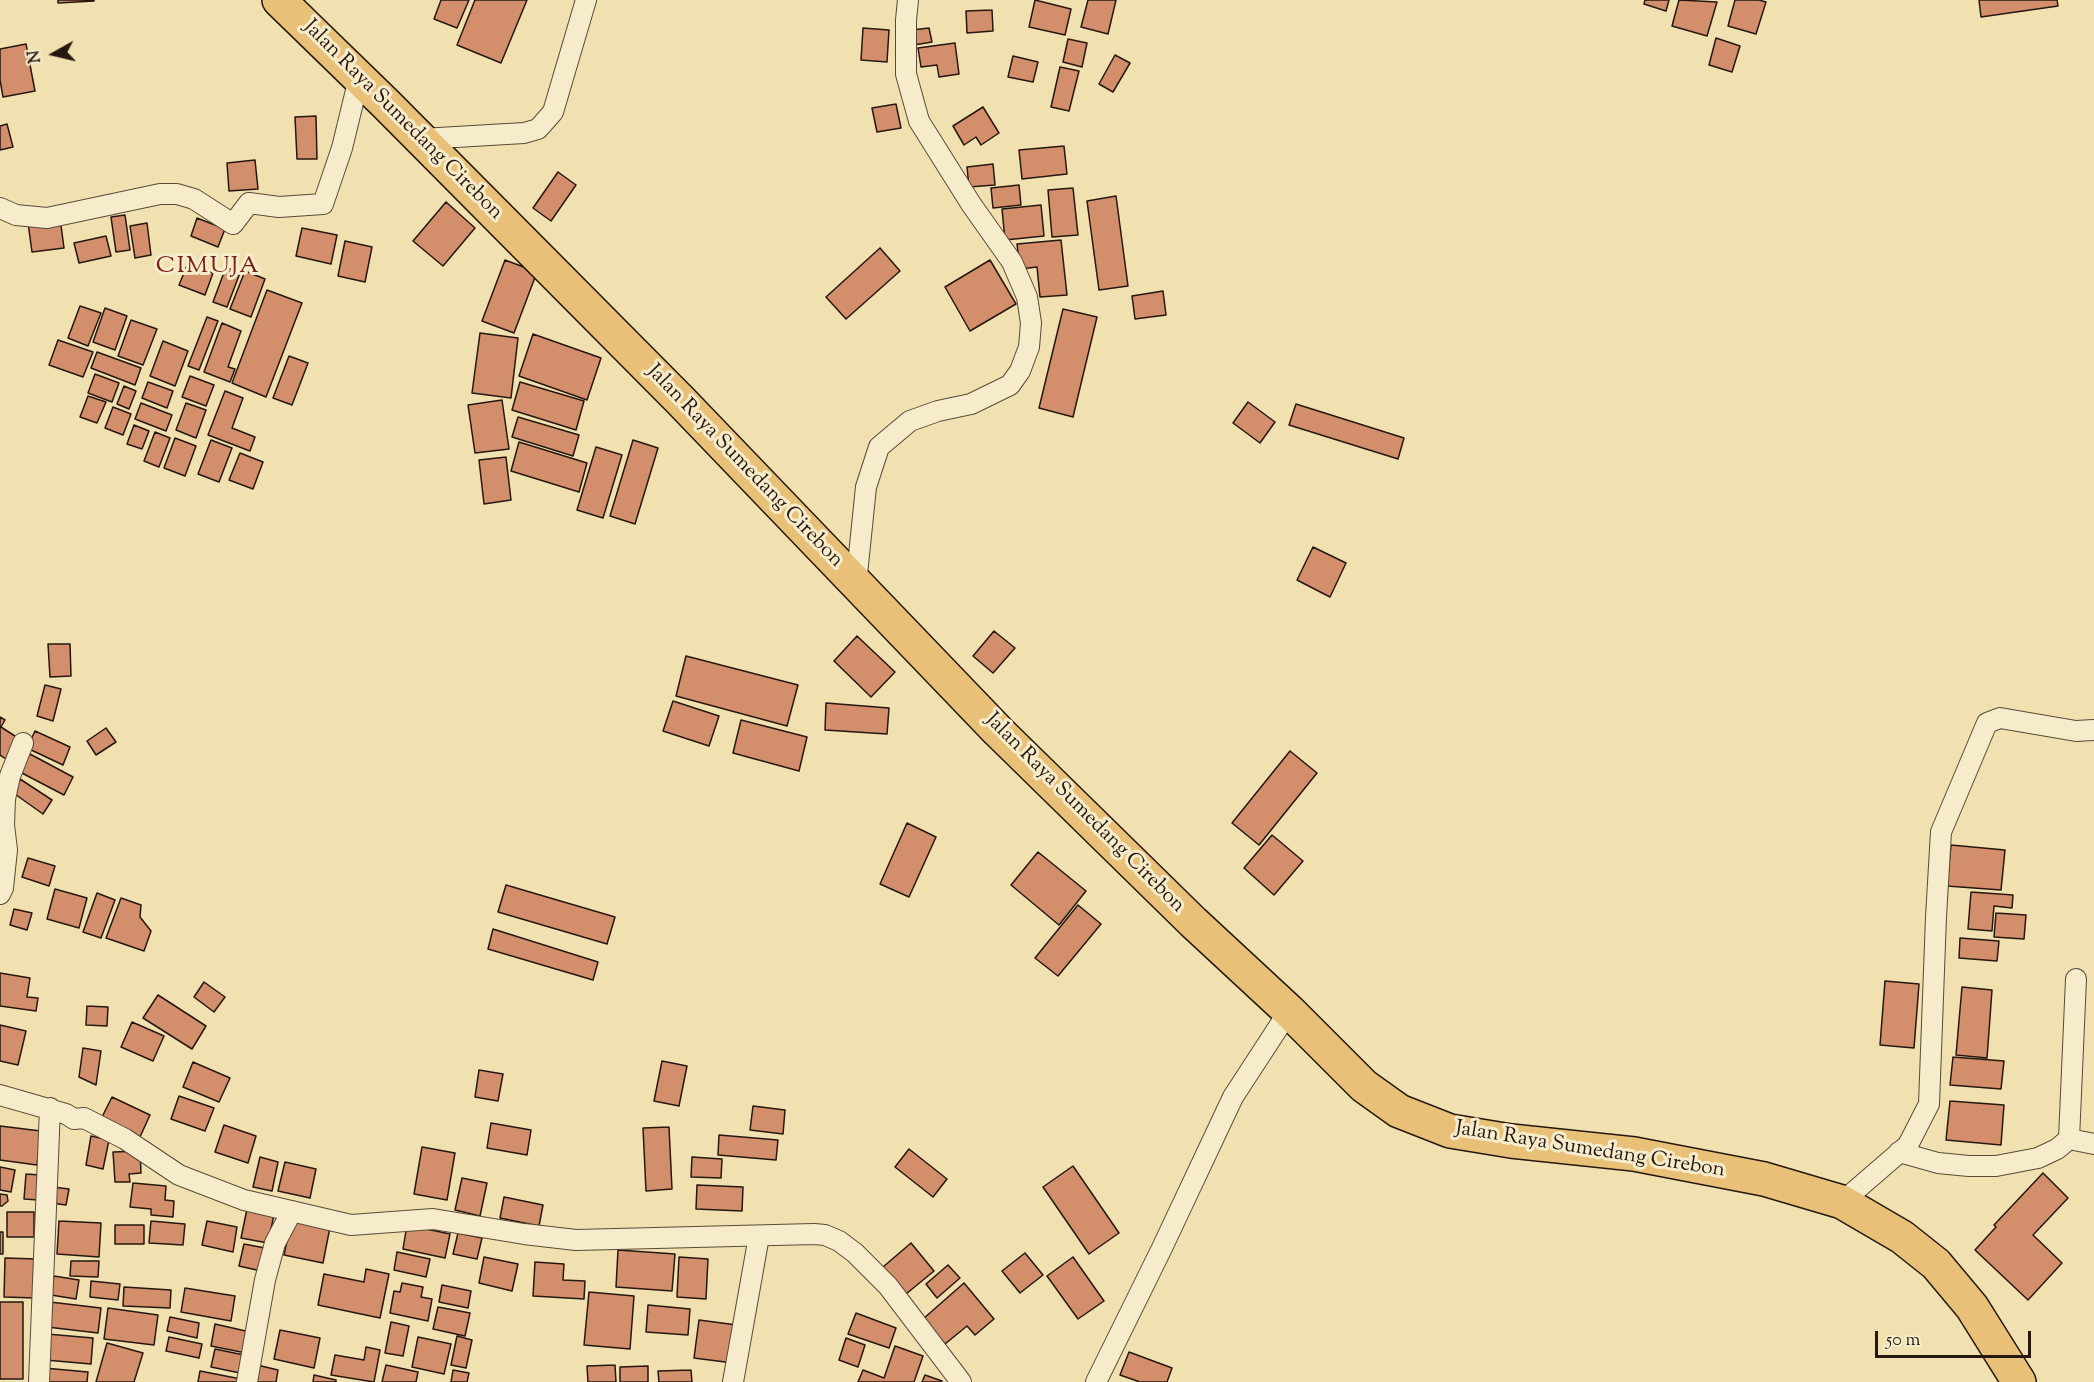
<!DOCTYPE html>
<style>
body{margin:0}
#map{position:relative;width:2094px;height:1382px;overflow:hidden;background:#f1e1b1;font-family:"Sorts Mill Goudy",serif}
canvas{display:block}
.north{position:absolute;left:24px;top:24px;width:60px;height:60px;-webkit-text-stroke:4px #f6eccc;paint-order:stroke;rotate:262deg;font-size:16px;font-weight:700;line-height:24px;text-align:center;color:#26170f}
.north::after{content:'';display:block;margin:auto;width:21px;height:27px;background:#26170f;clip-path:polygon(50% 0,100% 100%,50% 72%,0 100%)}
.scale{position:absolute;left:1875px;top:1331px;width:156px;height:27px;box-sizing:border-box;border:3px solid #26170f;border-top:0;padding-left:8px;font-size:18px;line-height:21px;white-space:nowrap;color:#26170f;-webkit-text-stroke:4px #f6eccc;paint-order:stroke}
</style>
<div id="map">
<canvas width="2094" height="1382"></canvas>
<div class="north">N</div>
<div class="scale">50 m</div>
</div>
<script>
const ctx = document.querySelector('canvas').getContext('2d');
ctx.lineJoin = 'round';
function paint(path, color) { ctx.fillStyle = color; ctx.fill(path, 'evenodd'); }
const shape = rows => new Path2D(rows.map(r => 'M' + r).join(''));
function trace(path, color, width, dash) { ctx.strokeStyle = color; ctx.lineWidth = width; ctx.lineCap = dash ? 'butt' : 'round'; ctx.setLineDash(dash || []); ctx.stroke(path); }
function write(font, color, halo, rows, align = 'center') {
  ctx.font = font + ' "Sorts Mill Goudy",serif'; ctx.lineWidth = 6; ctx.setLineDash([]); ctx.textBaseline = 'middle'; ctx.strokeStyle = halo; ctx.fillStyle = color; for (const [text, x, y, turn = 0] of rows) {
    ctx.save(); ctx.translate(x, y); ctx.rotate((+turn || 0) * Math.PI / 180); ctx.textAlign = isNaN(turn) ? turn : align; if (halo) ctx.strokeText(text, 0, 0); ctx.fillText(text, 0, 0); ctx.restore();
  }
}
const building = shape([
 [58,0,94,0,94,1,58,3,58,0],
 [441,0,469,0,457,28,434,19,441,0],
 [475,0,527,0,501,63,457,45,475,0],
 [1035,0,1071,9,1065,35,1029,27,1035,0],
 [1088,0,1116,0,1108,34,1081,27,1088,0],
 [1645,0,1669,0,1666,11,1644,4,1645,0],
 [1679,0,1717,2,1707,36,1672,26,1679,0],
 [1735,0,1759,0,1766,2,1756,34,1728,26,1735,0],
 [1979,0,2057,0,2058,6,1981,17,1979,0],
 [992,10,993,31,967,33,966,11,992,10],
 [863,28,889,30,887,62,861,60,863,28],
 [929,28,932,42,914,45,912,30,929,28],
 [1716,38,1740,46,1732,72,1709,65,1716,38],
 [1068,39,1087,43,1082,67,1063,62,1068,39],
 [955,43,959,74,939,77,937,65,921,67,918,48,955,43],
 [26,44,35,91,3,97,0,80,0,49,26,44],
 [1115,55,1130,63,1113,92,1099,84,1115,55],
 [1013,56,1038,62,1033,82,1008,77,1013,56],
 [1060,67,1079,71,1069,111,1051,107,1060,67],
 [896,104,901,128,877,132,872,108,896,104],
 [983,107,999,133,981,145,976,137,964,145,953,126,983,107],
 [316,116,317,159,297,159,295,117,316,116],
 [7,124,13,147,0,150,0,126,7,124],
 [1064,146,1067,174,1022,179,1019,150,1064,146],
 [255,160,258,189,229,191,227,163,255,160],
 [993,164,995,185,969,187,967,167,993,164],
 [558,172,576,185,551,221,533,208,558,172],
 [1019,185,1021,205,993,208,991,188,1019,185],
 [1073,188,1078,235,1052,237,1048,190,1073,188],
 [1116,196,1128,286,1099,290,1087,201,1116,196],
 [446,202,475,228,443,266,413,241,446,202],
 [1041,205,1044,236,1005,240,1002,209,1041,205],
 [125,215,130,250,116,252,111,217,125,215],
 [60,218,64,248,32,252,28,223,60,218],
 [197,218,225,229,218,247,191,236,197,218],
 [147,223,151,255,135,258,130,226,147,223],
 [302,228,337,235,331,264,296,256,302,228],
 [106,236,111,256,79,263,74,243,106,236],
 [1061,240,1067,295,1040,297,1037,267,1020,269,1017,244,1061,240],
 [345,241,372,247,365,282,338,276,345,241],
 [880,248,900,271,846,319,826,297,880,248],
 [505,260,537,272,514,333,482,321,505,260],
 [990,260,1016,304,970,331,945,287,990,260],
 [188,263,213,273,205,295,179,285,188,263],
 [226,267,240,273,227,307,213,302,226,267],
 [245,271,265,279,251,317,230,309,245,271],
 [267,290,302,303,266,397,232,383,267,290],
 [1163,291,1166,315,1135,319,1132,296,1163,291],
 [80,306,101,313,88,346,68,338,80,306],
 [105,308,127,316,115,350,93,342,105,308],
 [1063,309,1097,317,1073,417,1039,408,1063,309],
 [207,317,218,321,199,370,188,366,207,317],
 [131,320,157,329,143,365,118,356,131,320],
 [222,323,241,331,228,367,235,369,230,382,204,372,222,323],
 [480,333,518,338,511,398,472,393,480,333],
 [533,334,601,358,587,400,519,376,533,334],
 [58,340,93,352,83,377,49,365,58,340],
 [163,341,188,351,175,386,150,376,163,341],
 [97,352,141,368,135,385,91,368,97,352],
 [289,356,308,363,292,405,273,398,289,356],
 [95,374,119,383,112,402,88,393,95,374],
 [190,376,214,385,206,406,182,397,190,376],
 [148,382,173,391,167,408,142,398,148,382],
 [520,382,584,401,576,430,512,410,520,382],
 [124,386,136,391,129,409,117,404,124,386],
 [225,391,243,398,232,428,255,437,250,451,208,435,225,391],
 [88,396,106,402,97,423,80,417,88,396],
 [502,400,509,449,475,453,468,405,502,400],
 [1248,402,1275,422,1260,443,1233,423,1248,402],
 [141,403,172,415,166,431,135,419,141,403],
 [186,403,206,410,196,438,176,430,186,403],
 [1296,404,1404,438,1398,459,1289,425,1296,404],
 [113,407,131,414,123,435,105,428,113,407],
 [518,417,579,435,573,456,512,437,518,417],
 [134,425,149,431,142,449,127,444,134,425],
 [155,432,170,438,159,467,144,461,155,432],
 [175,438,196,446,185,476,164,468,175,438],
 [211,440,232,448,219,482,198,474,211,440],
 [633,440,658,448,635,524,610,516,633,440],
 [519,442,587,463,579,492,511,471,519,442],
 [596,447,622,455,603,518,577,510,596,447],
 [240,453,263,462,253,489,229,480,240,453],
 [506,457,511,500,484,504,479,460,506,457],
 [1313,547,1346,563,1330,597,1297,580,1313,547],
 [994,631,1015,648,993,673,973,656,994,631],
 [857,636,895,672,871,697,834,661,857,636],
 [48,644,70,644,71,676,50,677,48,644],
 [686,656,798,685,787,726,676,696,686,656],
 [45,685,61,689,53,721,37,716,45,685],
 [673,701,719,716,709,746,663,731,673,701],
 [826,703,889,708,887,734,825,730,826,703],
 [0,717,5,720,1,727,18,738,6,759,0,755,0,717],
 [741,720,807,737,799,771,733,753,741,720],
 [106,728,116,742,96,755,87,741,106,728],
 [35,731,70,747,63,765,27,748,35,731],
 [1290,751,1317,773,1259,845,1232,823,1290,751],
 [30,754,73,777,64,795,20,772,30,754],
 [20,779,52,800,43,814,12,792,20,779],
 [907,823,936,837,909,897,880,884,907,823],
 [1272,835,1303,861,1274,895,1244,868,1272,835],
 [1951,845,2005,850,2001,890,1947,886,1951,845],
 [1038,852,1086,891,1059,925,1011,885,1038,852],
 [28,858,55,866,49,886,22,877,28,858],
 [506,885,615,917,607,944,498,912,506,885],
 [55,889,87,898,79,928,47,919,55,889],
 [1971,892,2013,895,2012,908,1994,906,1992,931,1968,929,1971,892],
 [97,893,115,900,101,938,83,932,97,893],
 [121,898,141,905,140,917,151,931,144,951,106,938,121,898],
 [1078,905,1101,924,1058,976,1035,958,1078,905],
 [14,909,32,913,27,930,10,925,14,909],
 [1996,913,2026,915,2024,939,1994,937,1996,913],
 [493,929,598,962,593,980,488,949,493,929],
 [1960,938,1999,941,1997,961,1959,958,1960,938],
 [0,973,30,978,27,997,38,998,36,1011,0,1006,0,973],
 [1885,981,1919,984,1914,1048,1880,1045,1885,981],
 [204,982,225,997,214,1012,194,997,204,982],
 [1962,987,1992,990,1987,1058,1956,1055,1962,987],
 [158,995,206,1026,192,1049,143,1018,158,995],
 [87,1006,108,1007,107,1026,86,1025,87,1006],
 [132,1022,164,1036,153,1061,121,1047,132,1022],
 [0,1025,26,1031,18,1065,0,1061,0,1025],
 [83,1048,101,1051,96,1085,79,1077,83,1048],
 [1953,1057,2004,1061,2001,1089,1950,1085,1953,1057],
 [662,1061,687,1066,679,1106,654,1101,662,1061],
 [193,1062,230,1078,219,1102,183,1087,193,1062],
 [479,1070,503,1074,498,1101,475,1097,479,1070],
 [179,1096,214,1108,205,1131,171,1119,179,1096],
 [112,1097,150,1115,140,1137,101,1119,112,1097],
 [1950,1101,2004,1105,2001,1145,1946,1140,1950,1101],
 [753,1106,785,1110,783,1134,750,1130,753,1106],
 [491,1123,531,1130,527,1155,487,1148,491,1123],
 [224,1125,256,1136,248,1163,215,1152,224,1125],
 [0,1126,41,1131,37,1165,0,1160,0,1126],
 [669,1127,672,1189,646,1191,643,1128,669,1127],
 [719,1135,778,1140,776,1160,718,1155,719,1135],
 [91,1136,109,1140,103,1169,86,1165,91,1136],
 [422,1147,455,1153,447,1200,414,1194,422,1147],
 [909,1149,947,1179,933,1197,895,1167,909,1149],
 [140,1151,141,1173,129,1174,130,1182,115,1182,113,1152,140,1151],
 [260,1157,278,1162,272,1191,253,1187,260,1157],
 [692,1157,722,1159,721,1178,691,1177,692,1157],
 [285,1162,316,1169,310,1198,278,1191,285,1162],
 [1073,1166,1119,1233,1089,1254,1043,1187,1073,1166],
 [0,1167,15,1170,11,1192,0,1190,0,1167],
 [2043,1173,2068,1198,2033,1235,2062,1263,2028,1300,1975,1250,1996,1227,1994,1225,2043,1173],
 [26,1174,40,1175,38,1200,24,1199,26,1174],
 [462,1178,487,1183,480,1216,455,1210,462,1178],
 [133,1183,166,1186,165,1200,174,1201,173,1217,151,1215,151,1209,130,1207,133,1183],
 [697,1185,743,1187,742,1211,696,1209,697,1185],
 [53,1187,69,1189,66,1205,51,1203,53,1187],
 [0,1194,7,1195,8,1201,2,1206,0,1206,0,1194],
 [504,1197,543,1205,539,1226,500,1218,504,1197],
 [247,1209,274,1215,268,1243,241,1238,247,1209],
 [7,1212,34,1212,34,1237,7,1237,7,1212],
 [292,1218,330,1227,323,1263,284,1255,292,1218],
 [59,1221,101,1223,99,1257,57,1254,59,1221],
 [151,1221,185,1224,183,1245,149,1243,151,1221],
 [207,1221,237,1227,233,1252,202,1245,207,1221],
 [115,1225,144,1225,144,1244,115,1244,115,1225],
 [407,1225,450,1234,445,1258,403,1249,407,1225],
 [0,1232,3,1232,3,1254,0,1254,0,1232],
 [458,1233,482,1238,477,1259,453,1254,458,1233],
 [911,1243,934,1271,906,1294,883,1267,911,1243],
 [244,1244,265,1248,261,1271,239,1266,244,1244],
 [618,1250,675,1254,672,1291,616,1287,618,1250],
 [397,1252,430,1259,426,1277,394,1270,397,1252],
 [1025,1253,1043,1275,1020,1293,1002,1271,1025,1253],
 [484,1257,518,1264,512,1291,479,1283,484,1257],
 [679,1257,708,1259,706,1299,677,1297,679,1257],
 [1073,1257,1104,1301,1078,1319,1047,1276,1073,1257],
 [5,1258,37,1259,36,1298,4,1297,5,1258],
 [71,1261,99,1261,98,1277,70,1276,71,1261],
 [535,1262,564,1264,563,1280,585,1281,584,1299,533,1296,535,1262],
 [948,1265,960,1278,937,1298,926,1284,948,1265],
 [366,1269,389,1274,380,1318,318,1305,324,1274,364,1282,366,1269],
 [54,1276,79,1280,76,1299,51,1295,54,1276],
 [91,1281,120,1284,118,1300,90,1297,91,1281],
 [402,1283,423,1287,421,1297,432,1299,428,1321,390,1313,394,1291,400,1292,402,1283],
 [964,1283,994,1319,975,1335,967,1326,945,1344,923,1319,964,1283],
 [442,1285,471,1291,468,1308,439,1302,442,1285],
 [124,1287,171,1290,170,1308,123,1306,124,1287],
 [185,1288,235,1296,231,1321,181,1312,185,1288],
 [589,1292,634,1296,630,1349,584,1345,589,1292],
 [0,1302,23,1302,23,1379,0,1379,0,1302],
 [50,1302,101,1308,98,1333,47,1327,50,1302],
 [648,1305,690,1309,688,1335,646,1332,648,1305],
 [438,1307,470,1313,465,1336,433,1329,438,1307],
 [108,1308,158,1315,154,1345,104,1339,108,1308],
 [856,1313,896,1328,889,1348,848,1334,856,1313],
 [170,1317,199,1323,197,1338,167,1331,170,1317],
 [699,1320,737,1325,733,1363,694,1358,699,1320],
 [391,1322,409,1326,403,1356,385,1353,391,1322],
 [215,1324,250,1332,246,1353,211,1346,215,1324],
 [280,1330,320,1338,314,1368,274,1359,280,1330],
 [47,1334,93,1338,91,1364,45,1360,47,1334],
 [457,1336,472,1340,466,1368,451,1365,457,1336],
 [169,1337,202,1344,199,1358,166,1351,169,1337],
 [418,1337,451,1344,444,1374,412,1367,418,1337],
 [846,1338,865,1345,858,1367,839,1360,846,1338],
 [107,1343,143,1353,134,1382,96,1382,107,1343],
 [895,1346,923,1356,914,1382,858,1382,863,1370,884,1378,895,1346],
 [366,1347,380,1350,374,1382,331,1375,335,1355,364,1360,366,1347],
 [215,1349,244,1355,240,1373,211,1367,215,1349],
 [1129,1352,1172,1368,1167,1382,1140,1382,1120,1375,1129,1352],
 [253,1364,278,1370,276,1382,250,1382,253,1364],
 [386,1365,418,1372,416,1382,382,1382,386,1365],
 [615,1365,616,1382,588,1382,587,1366,615,1365],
 [648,1366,648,1382,620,1382,620,1367,648,1366],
 [44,1368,88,1372,87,1382,43,1382,44,1368],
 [453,1370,469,1373,467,1382,451,1382,453,1370],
 [691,1370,692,1382,659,1382,658,1371,691,1370],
 [200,1371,241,1379,240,1382,198,1382,200,1371],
 [314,1375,336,1380,336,1382,313,1382,314,1375],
 [925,1375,942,1381,941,1382,922,1382,925,1375]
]);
const minor = shape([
 [422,139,524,133,538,129,553,112,586,0],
 [0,208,16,215,47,218,160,194,177,194,194,199,233,224,249,203,279,207,323,204,342,148,359,78],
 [856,584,866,487,879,447,910,421,938,411,971,404,1010,385,1020,371,1029,347,1031,323,1027,297,1012,262,971,204,919,121,906,74,906,20,908,0],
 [0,798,5,799,4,825,7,850,3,888,0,894],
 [5,799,10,776,23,743],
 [0,1095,66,1114,74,1119,84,1118,125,1139,179,1175,244,1200,351,1225,433,1219,524,1234,576,1240,814,1234,825,1235,839,1241,855,1253,888,1286,961,1382],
 [2069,1139,2094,1144],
 [1899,1152,1938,1163,1969,1166,1996,1166,2038,1158,2057,1149,2069,1139,2076,979],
 [1842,1202,1908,1145,1929,1104,1936,917,1941,832,1987,723,2000,718,2076,731,2094,730],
 [39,1382,50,1108],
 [247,1382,265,1280,275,1243,292,1211],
 [733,1382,759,1236],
 [1096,1382,1162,1248,1233,1097,1289,1011]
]);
const trunk = shape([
 [279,0,386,104,680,400,998,731,1193,922,1289,1011,1364,1086,1399,1111,1450,1131,1511,1141,1634,1154,1764,1179,1842,1202,1902,1237,1936,1264,1972,1307,2019,1382]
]);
const streetNames = [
 ["Jalan Raya Sumedang Cirebon",402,121,45],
 ["Jalan Raya Sumedang Cirebon",744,467,46],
 ["Jalan Raya Sumedang Cirebon",1084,814,45],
 ["Jalan Raya Sumedang Cirebon",1590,1151,9]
];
const quarterNames = [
 ["CIMUJA",208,268]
];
paint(building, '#d38e6c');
trace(building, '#26170f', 1.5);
trace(minor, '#594a38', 22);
trace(trunk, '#26170f', 36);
trace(minor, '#f6eccc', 20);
trace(trunk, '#e8c078', 33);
write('21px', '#26170f', '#f6eccc', streetNames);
ctx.letterSpacing = '1.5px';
write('24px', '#7a1f14', '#f6eccc', quarterNames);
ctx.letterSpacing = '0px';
</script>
